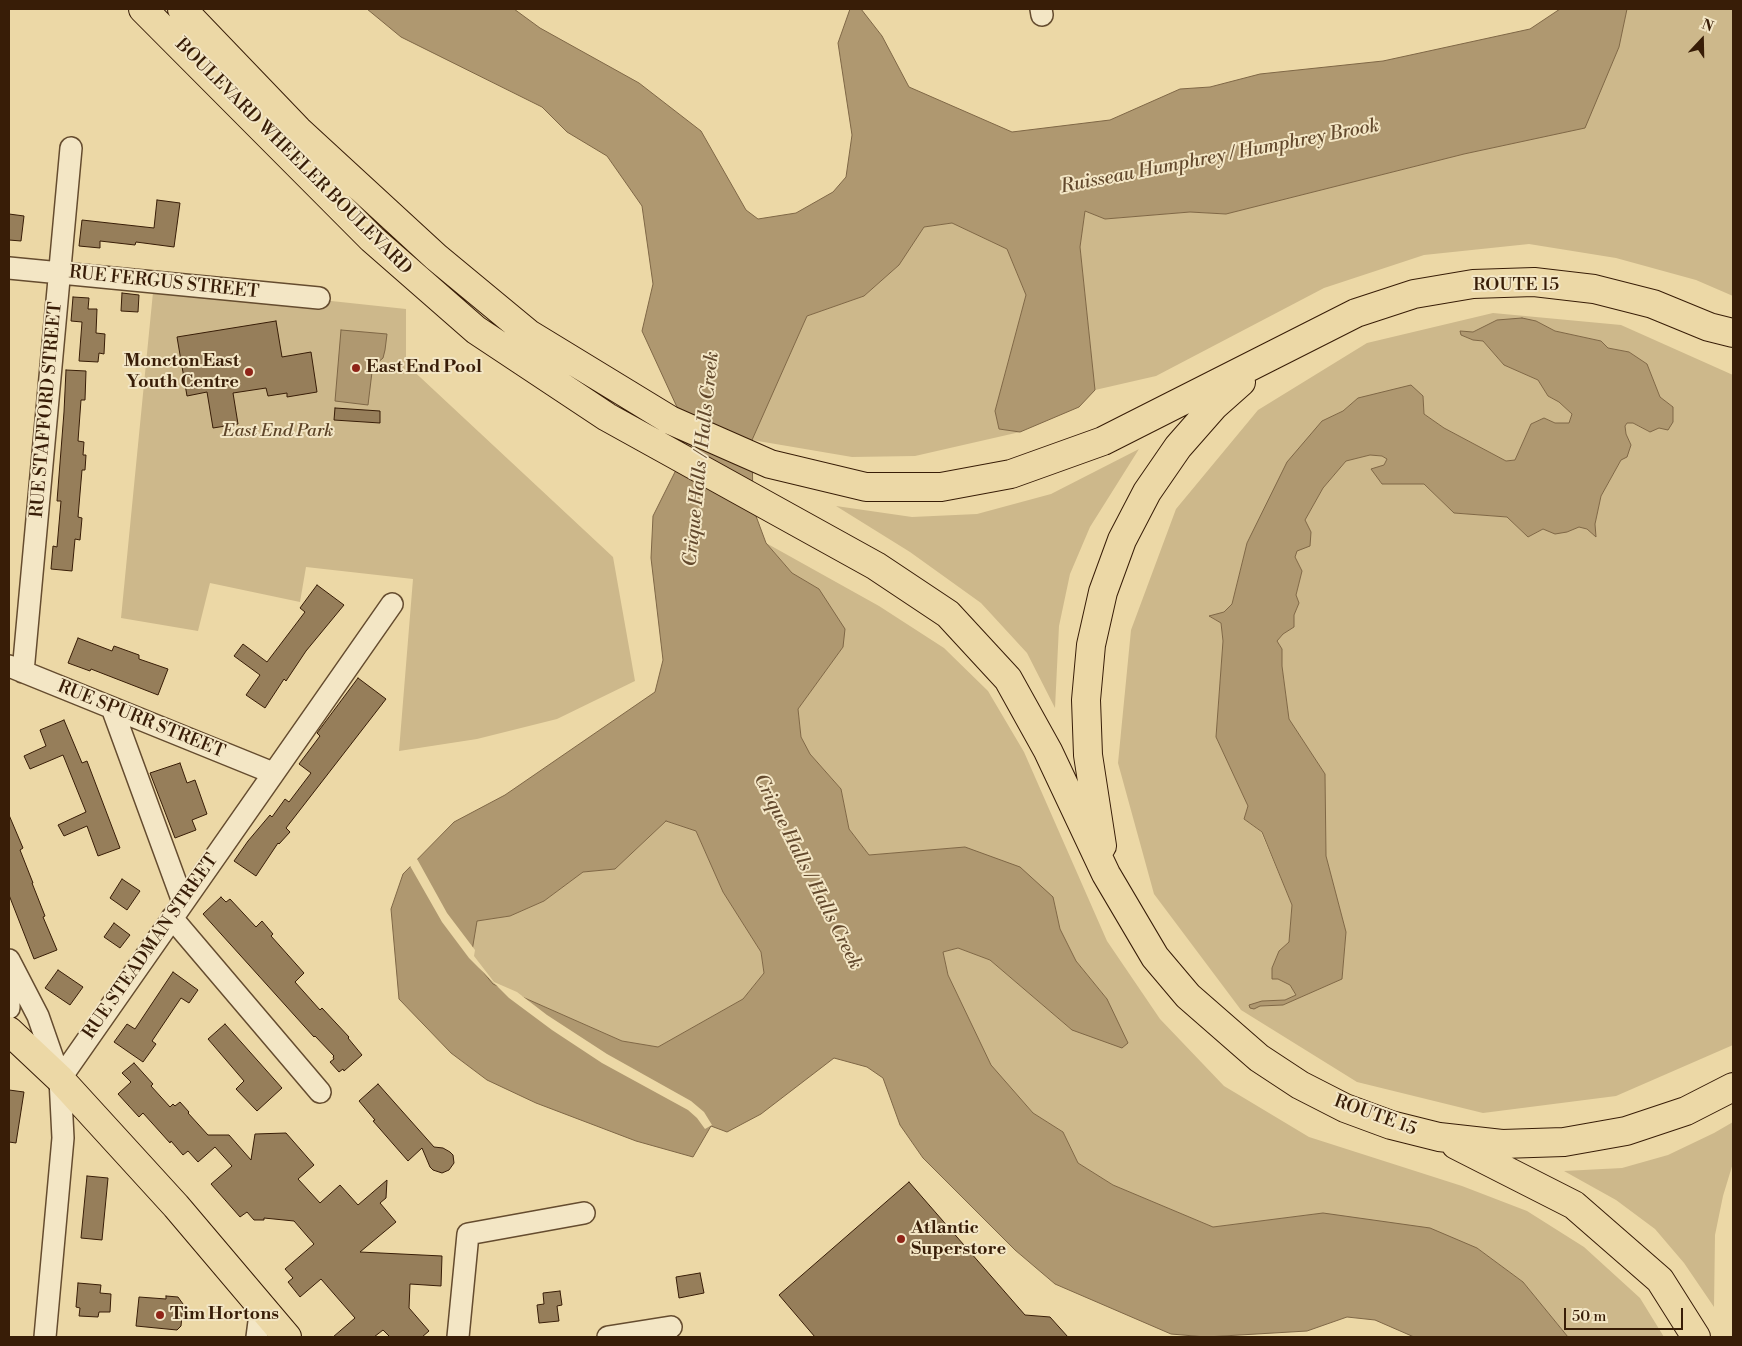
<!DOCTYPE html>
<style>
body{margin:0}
#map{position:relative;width:1742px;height:1346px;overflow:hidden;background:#ecd8a6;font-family:"Libre Bodoni",serif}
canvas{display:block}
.frame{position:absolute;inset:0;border:10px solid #381d07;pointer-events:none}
.north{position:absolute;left:1677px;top:15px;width:50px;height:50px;-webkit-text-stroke:4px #f3e6c5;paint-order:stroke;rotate:21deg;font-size:14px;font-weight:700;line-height:20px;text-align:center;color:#381d07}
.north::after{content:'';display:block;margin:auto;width:18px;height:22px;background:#381d07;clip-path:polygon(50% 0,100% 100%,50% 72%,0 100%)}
.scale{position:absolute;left:1564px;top:1308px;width:119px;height:22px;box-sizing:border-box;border:2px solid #381d07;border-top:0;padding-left:6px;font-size:15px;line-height:18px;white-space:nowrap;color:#381d07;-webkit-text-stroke:4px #f3e6c5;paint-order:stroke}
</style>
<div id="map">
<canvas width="1742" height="1346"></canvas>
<div class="frame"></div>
<div class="north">N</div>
<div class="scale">50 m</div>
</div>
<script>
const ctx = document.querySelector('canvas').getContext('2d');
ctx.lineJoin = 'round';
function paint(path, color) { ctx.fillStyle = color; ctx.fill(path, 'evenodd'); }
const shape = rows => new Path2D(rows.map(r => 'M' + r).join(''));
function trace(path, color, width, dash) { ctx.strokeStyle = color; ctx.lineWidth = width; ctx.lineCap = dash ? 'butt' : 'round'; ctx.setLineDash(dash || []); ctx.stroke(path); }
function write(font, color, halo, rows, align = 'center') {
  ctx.font = font + ' "Libre Bodoni",serif'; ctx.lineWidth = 4; ctx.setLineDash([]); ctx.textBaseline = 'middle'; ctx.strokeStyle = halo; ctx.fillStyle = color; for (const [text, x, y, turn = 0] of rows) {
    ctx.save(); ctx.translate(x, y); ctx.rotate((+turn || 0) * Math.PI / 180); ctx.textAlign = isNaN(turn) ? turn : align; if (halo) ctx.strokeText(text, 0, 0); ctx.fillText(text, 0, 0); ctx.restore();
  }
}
const green = shape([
 [1627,9,1733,9,1733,296,1696,280,1616,258,1529,244,1424,255,1324,288,1156,376,1095,390,1080,247,1085,211,1105,219,1190,212,1226,214,1464,154,1584,128,1619,47],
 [952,223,1007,249,1026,295,995,411,999,429,1020,432,915,456,852,457,752,440,807,316,864,296,899,265,924,227],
 [154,282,406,309,406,364,613,557,635,681,557,719,477,739,399,751,413,579,306,567,300,602,210,583,198,631,121,618],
 [1493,313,1621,325,1733,375,1733,1045,1616,1096,1483,1113,1357,1082,1241,1010,1154,894,1118,763,1131,630,1176,509,1258,410,1367,343],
 [1497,320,1536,321,1555,331,1601,341,1608,348,1629,352,1647,364,1660,397,1673,407,1649,432,1633,423,1627,423,1625,426,1626,434,1631,445,1621,460,1601,496,1595,524,1596,537,1587,529,1579,526,1567,532,1543,529,1528,537,1507,517,1454,513,1424,484,1382,484,1372,469,1384,465,1387,459,1382,456,1370,455,1346,461,1323,488,1305,520,1311,532,1296,551,1295,557,1302,571,1296,595,1299,603,1294,615,1294,627,1283,634,1277,641,1282,649,1282,666,1289,719,1325,774,1326,856,1346,932,1342,979,1283,1005,1260,1006,1262,1001,1285,1000,1296,995,1290,985,1278,979,1272,979,1272,968,1279,951,1289,942,1292,905,1261,832,1244,819,1248,806,1216,737,1223,641,1221,623,1210,617,1224,612,1232,604,1247,543,1322,421,1343,411,1358,398,1423,396,1424,414,1444,428,1506,461,1515,460,1531,424,1544,418,1555,423,1569,423,1572,414,1559,402,1548,396,1538,380,1504,365,1483,341,1473,340,1461,335,1460,331,1473,332],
 [1139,449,1090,527,1070,574,1059,626,1055,708,1027,653,981,603,910,552,836,506,912,517,977,514,1051,494],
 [766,543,879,606,944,648,988,691,1024,752,1107,941,1160,1019,1224,1086,1309,1137,1462,1186,1527,1211,1584,1247,1640,1298,1664,1337,1568,1337,1523,1282,1477,1248,1323,1213,1213,1227,1113,1185,1078,1163,1063,1132,1033,1113,991,1066,948,975,943,952,958,948,990,960,1072,1030,1107,999,1076,961,1060,929,1053,897,965,847,869,855,849,829,841,789,810,754,801,737,798,709,843,647,819,589,792,573],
 [666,821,696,831,723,892,761,952,764,973,743,999,658,1047,622,1041,493,984,471,957,476,921,510,916,544,901,583,872,615,869],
 [1733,1122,1733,1163,1723,1196,1715,1235,1714,1307,1684,1263,1655,1229,1616,1200,1564,1171,1622,1168,1668,1155,1714,1133]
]);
const water = shape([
 [367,9,514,9,540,28,639,83,701,131,746,210,758,219,796,213,833,192,846,177,852,135,838,43,850,9,861,9,882,36,909,87,1012,132,1110,120,1180,89,1210,87,1260,74,1383,61,1530,29,1560,9,1627,9,1619,47,1585,128,1464,154,1226,214,1190,212,1105,219,1085,211,1080,247,1095,390,1079,407,1020,432,999,429,995,411,1026,295,1007,249,952,223,924,227,899,265,864,296,807,316,752,440,753,508,766,543,792,573,819,589,845,629,843,647,798,709,801,737,810,754,841,789,849,829,869,855,965,847,1020,867,1053,897,1060,929,1076,961,1107,999,1128,1043,1122,1048,1072,1030,990,960,958,948,943,952,948,975,991,1065,1033,1113,1063,1132,1078,1163,1113,1185,1213,1227,1323,1213,1430,1228,1477,1248,1523,1282,1568,1337,1414,1337,1375,1320,1347,1317,1307,1331,1206,1337,1171,1334,1055,1284,1015,1250,923,1158,900,1125,883,1078,867,1067,834,1058,761,1114,727,1132,711,1126,693,1157,636,1141,536,1103,487,1080,451,1053,399,999,391,909,403,874,454,822,505,795,655,692,663,660,651,558,653,516,687,448,682,418,642,331,653,284,642,206,607,156,567,132,542,107,401,37,367,9],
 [666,821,696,831,723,892,761,952,764,973,743,999,658,1047,622,1041,493,984,471,957,477,921,510,916,544,901,583,872,615,869,666,821],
 [1522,318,1536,321,1555,331,1601,341,1608,348,1629,352,1647,364,1660,397,1673,407,1673,422,1668,430,1659,428,1650,432,1633,423,1627,423,1625,426,1626,434,1631,445,1627,457,1621,460,1601,496,1595,524,1596,537,1587,529,1579,527,1567,532,1555,534,1543,529,1528,537,1507,517,1454,513,1424,484,1382,484,1371,469,1384,465,1387,459,1382,456,1370,455,1346,461,1323,488,1305,520,1311,532,1310,546,1297,551,1295,557,1302,571,1296,595,1299,603,1294,615,1294,627,1283,634,1277,641,1282,649,1282,666,1289,719,1325,774,1326,856,1346,932,1342,979,1283,1005,1260,1006,1254,1009,1250,1008,1249,1005,1262,1001,1285,1000,1296,995,1290,985,1278,979,1272,979,1272,968,1279,951,1289,942,1292,905,1262,832,1244,819,1248,806,1216,737,1223,641,1221,623,1209,616,1224,612,1232,604,1247,543,1287,462,1322,421,1343,411,1358,398,1411,385,1423,396,1424,414,1444,428,1506,461,1515,460,1531,424,1544,418,1555,423,1569,423,1572,414,1559,402,1548,396,1538,380,1504,365,1483,341,1473,340,1461,335,1460,331,1473,332,1497,320,1522,318],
 [341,330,387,334,385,350,383,358,376,364,372,372,368,405,335,401,341,330]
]);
const pier = shape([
 [416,857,447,913,475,950,474,956,494,982,517,992,547,1015,607,1054,691,1101,704,1112,712,1125,705,1129,697,1118,688,1110,602,1063,552,1030,509,998,469,958,442,922,409,864]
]);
const building = shape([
 [157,200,180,203,174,247,136,242,135,245,100,241,100,248,79,246,82,220,154,228,157,200],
 [9,214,24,216,21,241,9,240,9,214],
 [122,293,139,295,138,312,121,311,122,293],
 [73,297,89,298,88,309,97,309,96,333,105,334,104,354,99,353,98,362,79,361,82,322,71,321,73,297],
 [276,321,282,357,311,352,317,392,287,397,287,393,268,396,266,388,233,393,238,424,213,428,207,392,187,396,177,337,276,321],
 [66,370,86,371,85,400,81,400,78,441,84,442,83,455,86,455,85,470,82,470,78,517,82,518,80,540,75,539,72,571,51,569,53,546,57,547,61,501,57,501,64,412,66,370],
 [335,408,380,411,380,423,334,420,335,408],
 [317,585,344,605,306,651,286,681,284,679,265,708,246,695,260,675,234,656,243,644,267,662,305,612,300,608,317,585],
 [78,638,112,651,114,646,139,655,139,659,168,669,158,695,91,669,90,671,68,663,78,638],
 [358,678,386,699,286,828,290,832,279,844,278,843,256,876,234,861,248,841,270,815,272,817,285,799,289,802,311,773,299,764,320,736,317,733,358,678],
 [64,720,82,763,87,761,120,848,98,856,87,826,64,836,58,825,86,812,63,755,30,769,24,756,46,746,40,730,64,720],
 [180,763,187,783,195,780,207,814,192,820,196,830,175,838,150,773,180,763],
 [9,815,23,848,20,850,33,883,32,883,45,916,43,917,57,950,34,959,9,895,9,815],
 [122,879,140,891,127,910,110,898,122,879],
 [221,897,226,902,230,899,256,927,262,921,273,934,271,936,304,973,295,982,320,1010,322,1008,349,1037,348,1038,362,1055,344,1071,343,1069,339,1072,330,1062,334,1059,333,1057,334,1056,315,1036,314,1037,203,914,221,897],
 [114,923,130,935,120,948,104,937,114,923],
 [58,970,83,987,70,1005,45,988,58,970],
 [173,972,198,990,189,1003,181,998,152,1041,156,1044,143,1062,114,1042,127,1024,135,1029,173,972],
 [225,1024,282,1088,257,1111,236,1089,244,1081,208,1039,225,1024],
 [134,1063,153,1084,151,1086,170,1107,173,1104,175,1106,180,1102,189,1112,188,1113,208,1135,229,1135,251,1160,255,1134,286,1133,314,1165,298,1179,320,1203,340,1185,358,1205,387,1180,386,1198,380,1203,396,1222,360,1252,442,1256,441,1286,410,1284,409,1308,429,1331,422,1337,390,1337,383,1330,374,1337,333,1337,355,1318,321,1279,300,1297,288,1282,293,1278,285,1269,314,1244,294,1221,264,1218,264,1220,254,1220,247,1212,240,1217,211,1184,232,1166,215,1147,198,1162,188,1151,183,1155,171,1141,170,1143,143,1113,139,1117,118,1094,131,1082,122,1073,134,1063],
 [378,1084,434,1147,443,1148,450,1152,453,1155,454,1163,449,1170,442,1173,433,1170,430,1167,422,1148,408,1161,373,1121,375,1120,359,1101,378,1084],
 [9,1090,24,1092,16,1143,9,1142,9,1090],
 [87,1176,108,1178,102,1240,81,1238,87,1176],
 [909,1182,1025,1315,1050,1317,1068,1337,815,1337,779,1295,909,1182],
 [700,1273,704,1293,679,1298,676,1277,700,1273],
 [78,1283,101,1285,100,1293,111,1294,110,1312,99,1312,98,1317,79,1316,80,1308,76,1307,78,1283],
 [560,1291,562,1305,557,1306,559,1321,539,1323,537,1305,544,1304,543,1293,560,1291],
 [166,1296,178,1297,183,1304,181,1326,177,1330,136,1326,139,1297,166,1299,166,1296]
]);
const minor = shape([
 [1041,9,1042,15],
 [9,268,319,298],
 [9,666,273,773],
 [23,672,71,148],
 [112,708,183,902],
 [172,918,320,1092],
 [9,960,38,1016,60,1079,63,1138,45,1337],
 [9,992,9,1008],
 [60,1079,392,604],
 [257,1337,261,1306],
 [458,1337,468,1234,584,1213],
 [608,1337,671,1327]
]);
const major = shape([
 [9,1031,60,1079,176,1206,287,1337]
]);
const highway = shape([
 [143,9,372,239,476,330,607,417,876,566,948,614,1008,679,1048,751,1106,874,1155,957,1188,996,1259,1058,1300,1085,1345,1108,1391,1125,1439,1137,1502,1144,1564,1142,1626,1131,1686,1111,1733,1087],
 [182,9,298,130,436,257,529,334,670,420,770,464,866,487,941,487,1011,474,1103,441,1356,313,1414,294,1473,284,1534,282,1594,289,1653,304,1709,327,1733,333],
 [1102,846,1088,755,1086,700,1091,645,1103,592,1122,540,1147,492,1178,447,1214,406,1241,382],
 [1456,1145,1574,1205,1660,1280,1696,1337]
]);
const markers = [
 [356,368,5,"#8f2418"],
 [249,372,5,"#8f2418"],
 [901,1239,5,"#8f2418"],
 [160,1315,5,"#8f2418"]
];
const streetNames = [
 ["BOULEVARD WHEELER BOULEVARD",293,157,45],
 ["RUE FERGUS STREET",164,283,6],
 ["ROUTE 15",1516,286],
 ["RUE STAFFORD STREET",47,410,-85],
 ["RUE SPURR STREET",141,720,22],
 ["RUE STEADMAN STREET",151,947,-55],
 ["ROUTE 15",1375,1116,20]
];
const poiNames = [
 ["Moncton East",239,362,"right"],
 ["Youth Centre",239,383,"right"],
 ["East End Pool",366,368],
 ["Atlantic",911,1229],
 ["Superstore",911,1250],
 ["Tim Hortons",170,1315]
];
const parkNames = [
 ["East End Park",278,432]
];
const waterNames = [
 ["Ruisseau Humphrey / Humphrey Brook",1220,157,-11],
 ["Crique Halls / Halls Creek",702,459,-84],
 ["Crique Halls / Halls Creek",807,872,63]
];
paint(green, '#cdb88b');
paint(water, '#af9870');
trace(water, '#7f6746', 1);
paint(pier, '#ecd8a6');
paint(building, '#967e5a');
trace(building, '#381d07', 1);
trace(minor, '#654c2f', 24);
trace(major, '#381d07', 30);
trace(highway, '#381d07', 30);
trace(minor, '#f3e6c5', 21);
trace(major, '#ecd8a6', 28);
trace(highway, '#ecd8a6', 28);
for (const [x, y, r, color] of markers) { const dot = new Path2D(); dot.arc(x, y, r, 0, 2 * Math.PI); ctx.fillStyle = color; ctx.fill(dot); trace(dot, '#f3e6c5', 2); }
write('18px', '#381d07', '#f3e6c5', streetNames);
write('bold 18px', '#381d07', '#f3e6c5', poiNames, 'left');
write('italic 18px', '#5d4428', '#f3e6c5', parkNames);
write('italic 19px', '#62482c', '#f3e6c5', waterNames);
</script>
